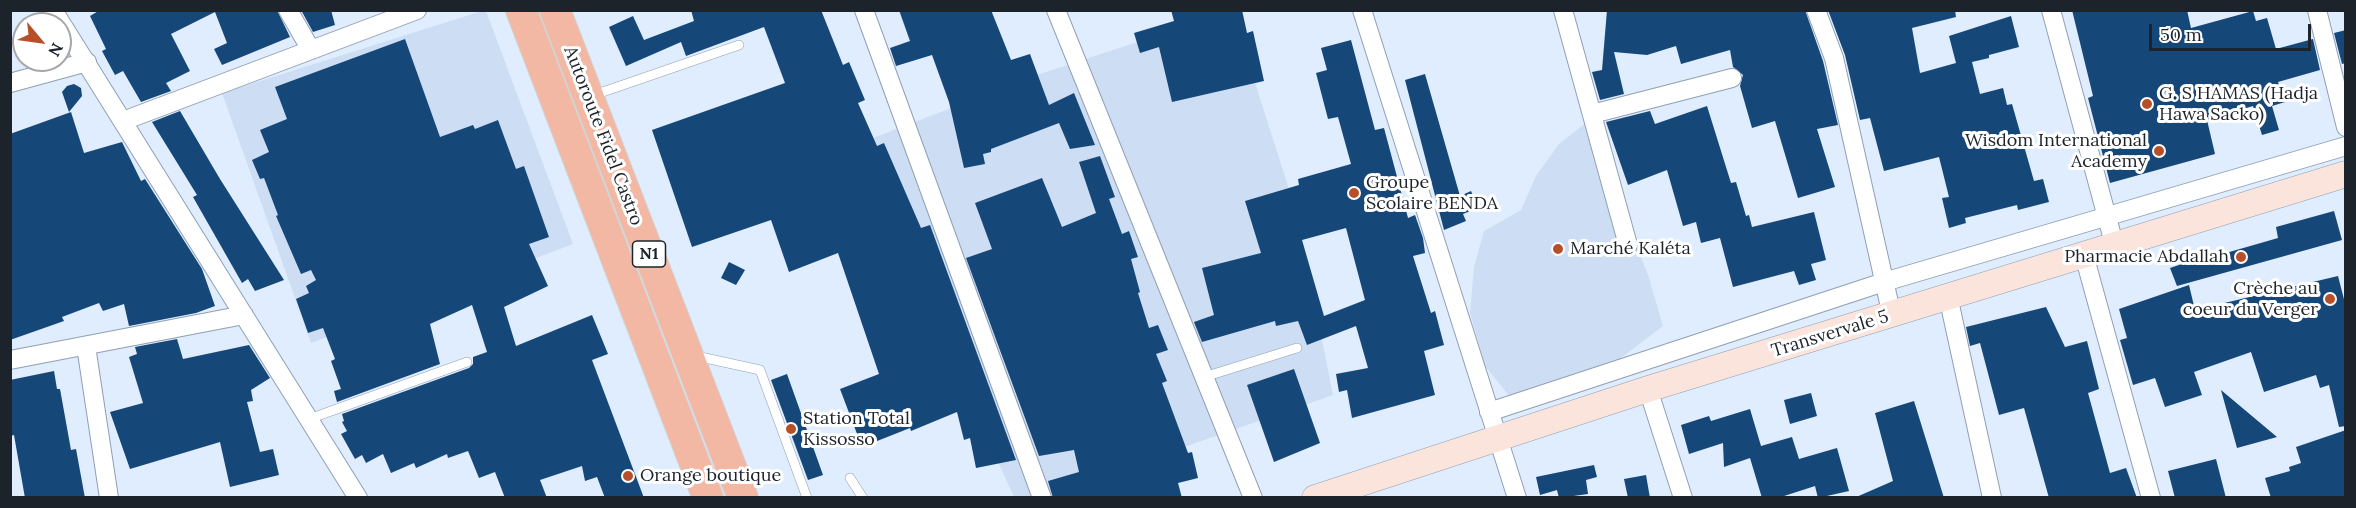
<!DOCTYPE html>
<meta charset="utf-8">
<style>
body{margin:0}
#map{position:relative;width:2356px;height:508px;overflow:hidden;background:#dfedfe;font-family:Lora,serif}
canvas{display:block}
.frame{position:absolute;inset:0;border:12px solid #1d232b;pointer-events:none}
.north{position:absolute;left:12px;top:12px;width:60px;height:60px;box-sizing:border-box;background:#fff;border:2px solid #a5a7aa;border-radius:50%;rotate:119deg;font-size:16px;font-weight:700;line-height:24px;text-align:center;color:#1d232b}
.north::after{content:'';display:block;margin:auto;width:21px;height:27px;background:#b75028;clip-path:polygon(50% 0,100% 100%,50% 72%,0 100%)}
.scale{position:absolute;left:2149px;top:24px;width:162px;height:27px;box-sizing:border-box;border:3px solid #1d232b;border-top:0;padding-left:8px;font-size:18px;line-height:21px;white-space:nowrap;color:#1d232b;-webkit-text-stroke:4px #fff;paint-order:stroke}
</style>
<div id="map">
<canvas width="2356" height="508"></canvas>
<div class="frame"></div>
<div class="north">N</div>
<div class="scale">50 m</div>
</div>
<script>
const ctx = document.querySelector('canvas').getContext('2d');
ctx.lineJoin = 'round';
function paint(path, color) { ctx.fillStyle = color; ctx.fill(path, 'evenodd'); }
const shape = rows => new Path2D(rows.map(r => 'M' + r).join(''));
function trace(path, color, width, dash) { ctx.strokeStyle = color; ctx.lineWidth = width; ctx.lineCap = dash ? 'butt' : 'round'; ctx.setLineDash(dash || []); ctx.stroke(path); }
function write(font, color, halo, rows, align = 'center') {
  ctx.font = font + ' Lora,serif'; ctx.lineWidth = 6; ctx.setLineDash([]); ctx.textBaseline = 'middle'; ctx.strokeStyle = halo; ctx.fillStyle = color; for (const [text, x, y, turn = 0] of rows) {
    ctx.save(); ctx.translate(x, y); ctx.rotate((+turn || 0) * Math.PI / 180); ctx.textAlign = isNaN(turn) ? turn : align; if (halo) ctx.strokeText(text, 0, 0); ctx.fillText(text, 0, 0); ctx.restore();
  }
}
const built = shape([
 [482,11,486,11,573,244,311,343,222,93],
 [1232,11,1297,214,1333,395,1041,497,1014,497,855,145,1034,76],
 [1587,122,1648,275,1663,326,1617,361,1511,398,1485,366,1470,313,1474,267,1484,231,1521,210,1536,176,1559,144]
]);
const building = shape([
 [100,10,277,10,290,37,222,65,214,49,227,43,215,12,171,34,190,71,166,83,171,91,141,102,123,71,115,75,102,51,106,49,90,16],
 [301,10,331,10,335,25,313,32],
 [691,10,821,10,843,65,849,62,865,100,858,103,877,146,884,143,921,228,930,225,1016,460,976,468,970,438,964,440,957,412,911,431,910,428,862,447,840,389,879,374,838,253,789,272,771,220,692,247,652,130,785,83,764,27,686,56,681,42,626,66,609,27,633,16,644,40,694,21],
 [899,10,991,10,1011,60,1030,54,1049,105,1074,93,1095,145,1070,149,1059,123,991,149,991,152,983,154,985,164,964,168,949,102,932,55,896,66,890,48,910,41],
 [1171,10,1242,10,1247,33,1253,31,1264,81,1172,102,1159,47,1140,53,1134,33,1174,21],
 [1607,10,1805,10,1823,61,1838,125,1817,129,1835,187,1798,198,1775,121,1752,128,1740,86,1743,75,1733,67,1730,50,1681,64,1676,46,1647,55,1614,52,1624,94,1600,100,1592,72,1602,70],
 [1828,10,1955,10,1956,17,1912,28,1920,73,1956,63,1949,36,2011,16,2019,47,1989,55,1989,58,1972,62,1980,94,2003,88,2007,105,2012,104,2034,181,2043,179,2049,202,2018,210,2017,205,1965,218,1966,223,1949,228,1942,198,1949,197,1939,157,1884,171,1870,118,1860,120,1845,55],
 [2072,10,2187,10,2191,28,2253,11,2256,21,2267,18,2276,49,2313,39,2320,70,2278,82,2285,102,2272,106,2279,130,2262,135,2253,106,2207,120,2215,154,2110,183,2088,98,2093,96],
 [2346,30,2346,63,2342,64,2334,33],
 [405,39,440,137,473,125,475,129,498,120,516,169,524,166,549,237,529,244,548,286,504,307,516,346,592,315,608,354,592,360,644,498,605,498,597,477,585,481,582,466,540,480,547,498,505,498,495,472,479,478,468,451,448,458,447,454,416,468,414,463,391,473,383,454,366,463,362,455,355,459,341,434,347,431,342,422,344,421,342,414,469,368,473,364,473,357,487,352,472,305,430,324,440,364,337,402,334,391,341,389,331,361,335,359,323,328,308,333,296,299,309,293,306,286,316,280,311,270,301,274,276,216,278,215,264,178,260,179,252,160,269,152,260,130,287,119,275,87],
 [1351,40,1375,130,1384,128,1408,218,1415,215,1423,238,1425,253,1413,256,1431,313,1435,311,1444,345,1424,351,1435,395,1352,418,1347,390,1339,392,1336,374,1368,368,1356,326,1307,345,1298,321,1276,326,1275,321,1202,342,1194,322,1214,315,1202,268,1261,253,1245,201,1299,185,1298,179,1351,164,1338,117,1328,119,1316,73,1327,70,1321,48],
 [1346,228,1365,300,1324,316,1302,240],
 [1425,74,1460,196,1471,191,1478,208,1463,214,1466,221,1444,230,1405,80],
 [74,84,81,88,82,96,69,112,62,92,67,86],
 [1707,106,1731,183,1736,182,1746,216,1749,215,1752,227,1814,212,1826,260,1811,264,1816,280,1799,285,1794,271,1733,287,1720,238,1701,243,1696,222,1683,226,1667,170,1628,185,1606,122,1650,111,1655,124],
 [180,111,220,179,284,280,255,291,248,279,242,283,193,197,197,195,152,122],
 [71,112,84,153,122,142,141,181,145,179,202,269,215,306,196,313,129,326,124,304,103,311,99,303,62,317,64,321,10,340,10,134],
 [1100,156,1115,197,1109,199,1122,234,1129,231,1138,257,1131,259,1140,292,1138,293,1149,328,1158,325,1168,350,1156,354,1167,381,1162,383,1188,453,1192,452,1198,478,1178,483,1182,498,1053,498,1048,481,1079,472,1074,450,1039,456,966,258,992,249,975,203,1042,178,1062,227,1096,213,1079,162],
 [2334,211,2342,240,2177,286,2170,268,2211,254,2212,257,2278,238,2276,227],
 [729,262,745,270,736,285,721,278],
 [2338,276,2346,307,2346,426,2339,427,2329,385,2320,388,2316,375,2264,392,2251,352,2194,372,2202,395,2165,407,2155,378,2133,385,2120,340,2127,338,2119,309,2189,285,2195,310],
 [2046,307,2065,347,2087,341,2099,389,2088,393,2110,473,2126,468,2137,498,2049,498,2024,408,1999,415,1980,343,1970,346,1966,327],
 [177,339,183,359,249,345,270,378,251,390,253,401,247,402,260,452,273,449,279,475,230,487,220,442,130,469,110,412,143,403,129,357,137,354,135,347],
 [1294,369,1320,443,1274,462,1247,385],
 [54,371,57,389,60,389,71,450,76,449,85,498,25,498,14,435,10,436,10,380],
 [787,374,823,475,808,480,771,380],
 [2221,390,2277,437,2237,448],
 [1811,393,1817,416,1790,424,1784,400],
 [1914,401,1944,498,1854,498,1893,481,1875,413],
 [1750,409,1761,446,1792,437,1799,459,1837,448,1849,491,1818,498,1815,486,1778,498,1762,498,1750,458,1724,467,1723,443,1689,454,1681,425,1709,416,1711,421],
 [2346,430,2346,498,2271,498,2265,478,2290,471,2289,467,2301,463,2296,447],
 [2216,459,2226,498,2175,498,2168,471],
 [1594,465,1597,477,1586,480,1588,494,1559,498,1557,490,1540,495,1536,477],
 [1646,475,1650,498,1628,498,1624,479]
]);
const service = shape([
 [591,96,739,45],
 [696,356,760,370,807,498],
 [1204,377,1297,348],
 [309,419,467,362],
 [850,478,863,498]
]);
const minor = shape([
 [53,10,358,498],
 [288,10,311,50],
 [864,10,1042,498],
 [1056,10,1253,498],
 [1362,10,1517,498],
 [1563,10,1628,245],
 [1816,10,1834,58,1892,316],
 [2051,10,2115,247],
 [2317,10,2346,127],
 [10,83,87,62],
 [1592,114,1732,78],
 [123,121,417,10],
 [2084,255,2151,498],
 [1948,296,1992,498],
 [86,346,109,498],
 [10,360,244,315],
 [1648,389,1683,498],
 [1489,412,1884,282,2346,146]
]);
const secondary = shape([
 [1315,498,1648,389,2346,174]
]);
const trunk = shape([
 [521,10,708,498],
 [555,10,743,498]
]);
const markers = [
 [2147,104,6,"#b75028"],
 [2159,151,6,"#b75028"],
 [1354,193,6,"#b75028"],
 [1558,249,6,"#b75028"],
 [2241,257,6,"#b75028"],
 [2330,299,6,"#b75028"],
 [791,429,6,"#b75028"],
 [628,476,6,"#b75028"]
];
const shields = [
 [649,254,33]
];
const shieldNames = [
 ["N1",649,254]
];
const poiNames = [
 ["G. S HAMAS (Hadja",2159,94],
 ["Hawa Sacko)",2159,115],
 ["Wisdom International",2147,141,"right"],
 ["Academy",2147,162,"right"],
 ["Groupe",1366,183],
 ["Scolaire BENDA",1366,204],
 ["Marché Kaléta",1570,249],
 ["Pharmacie Abdallah",2229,257,"right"],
 ["Crèche au",2318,289,"right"],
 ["coeur du Verger",2318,310,"right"],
 ["Station Total",803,419],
 ["Kissosso",803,440],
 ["Orange boutique",640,476]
];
const streetNames = [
 ["Autoroute Fidel Castro",603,136,69],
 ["Transvervale 5",1830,334,-17]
];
paint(built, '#cddef4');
paint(building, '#164779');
trace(service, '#8fa0b3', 10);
trace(minor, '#8fa0b3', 20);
trace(secondary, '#8fa0b3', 27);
trace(trunk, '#d2d3d5', 32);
trace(service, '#fff', 9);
trace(minor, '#fff', 18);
trace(secondary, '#fae4dc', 26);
trace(trunk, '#f3b8a3', 30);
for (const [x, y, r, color] of markers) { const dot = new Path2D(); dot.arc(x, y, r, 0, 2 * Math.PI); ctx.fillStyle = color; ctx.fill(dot); trace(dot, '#fff', 2); }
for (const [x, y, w] of shields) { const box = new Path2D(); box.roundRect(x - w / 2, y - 13, w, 26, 4.5); ctx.fillStyle = '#fff'; ctx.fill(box); trace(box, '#1d232b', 1.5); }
write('bold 16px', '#1d232b', null, shieldNames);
write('18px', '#1d232b', '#fff', poiNames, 'left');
write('18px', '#1d232b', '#fff', streetNames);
</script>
